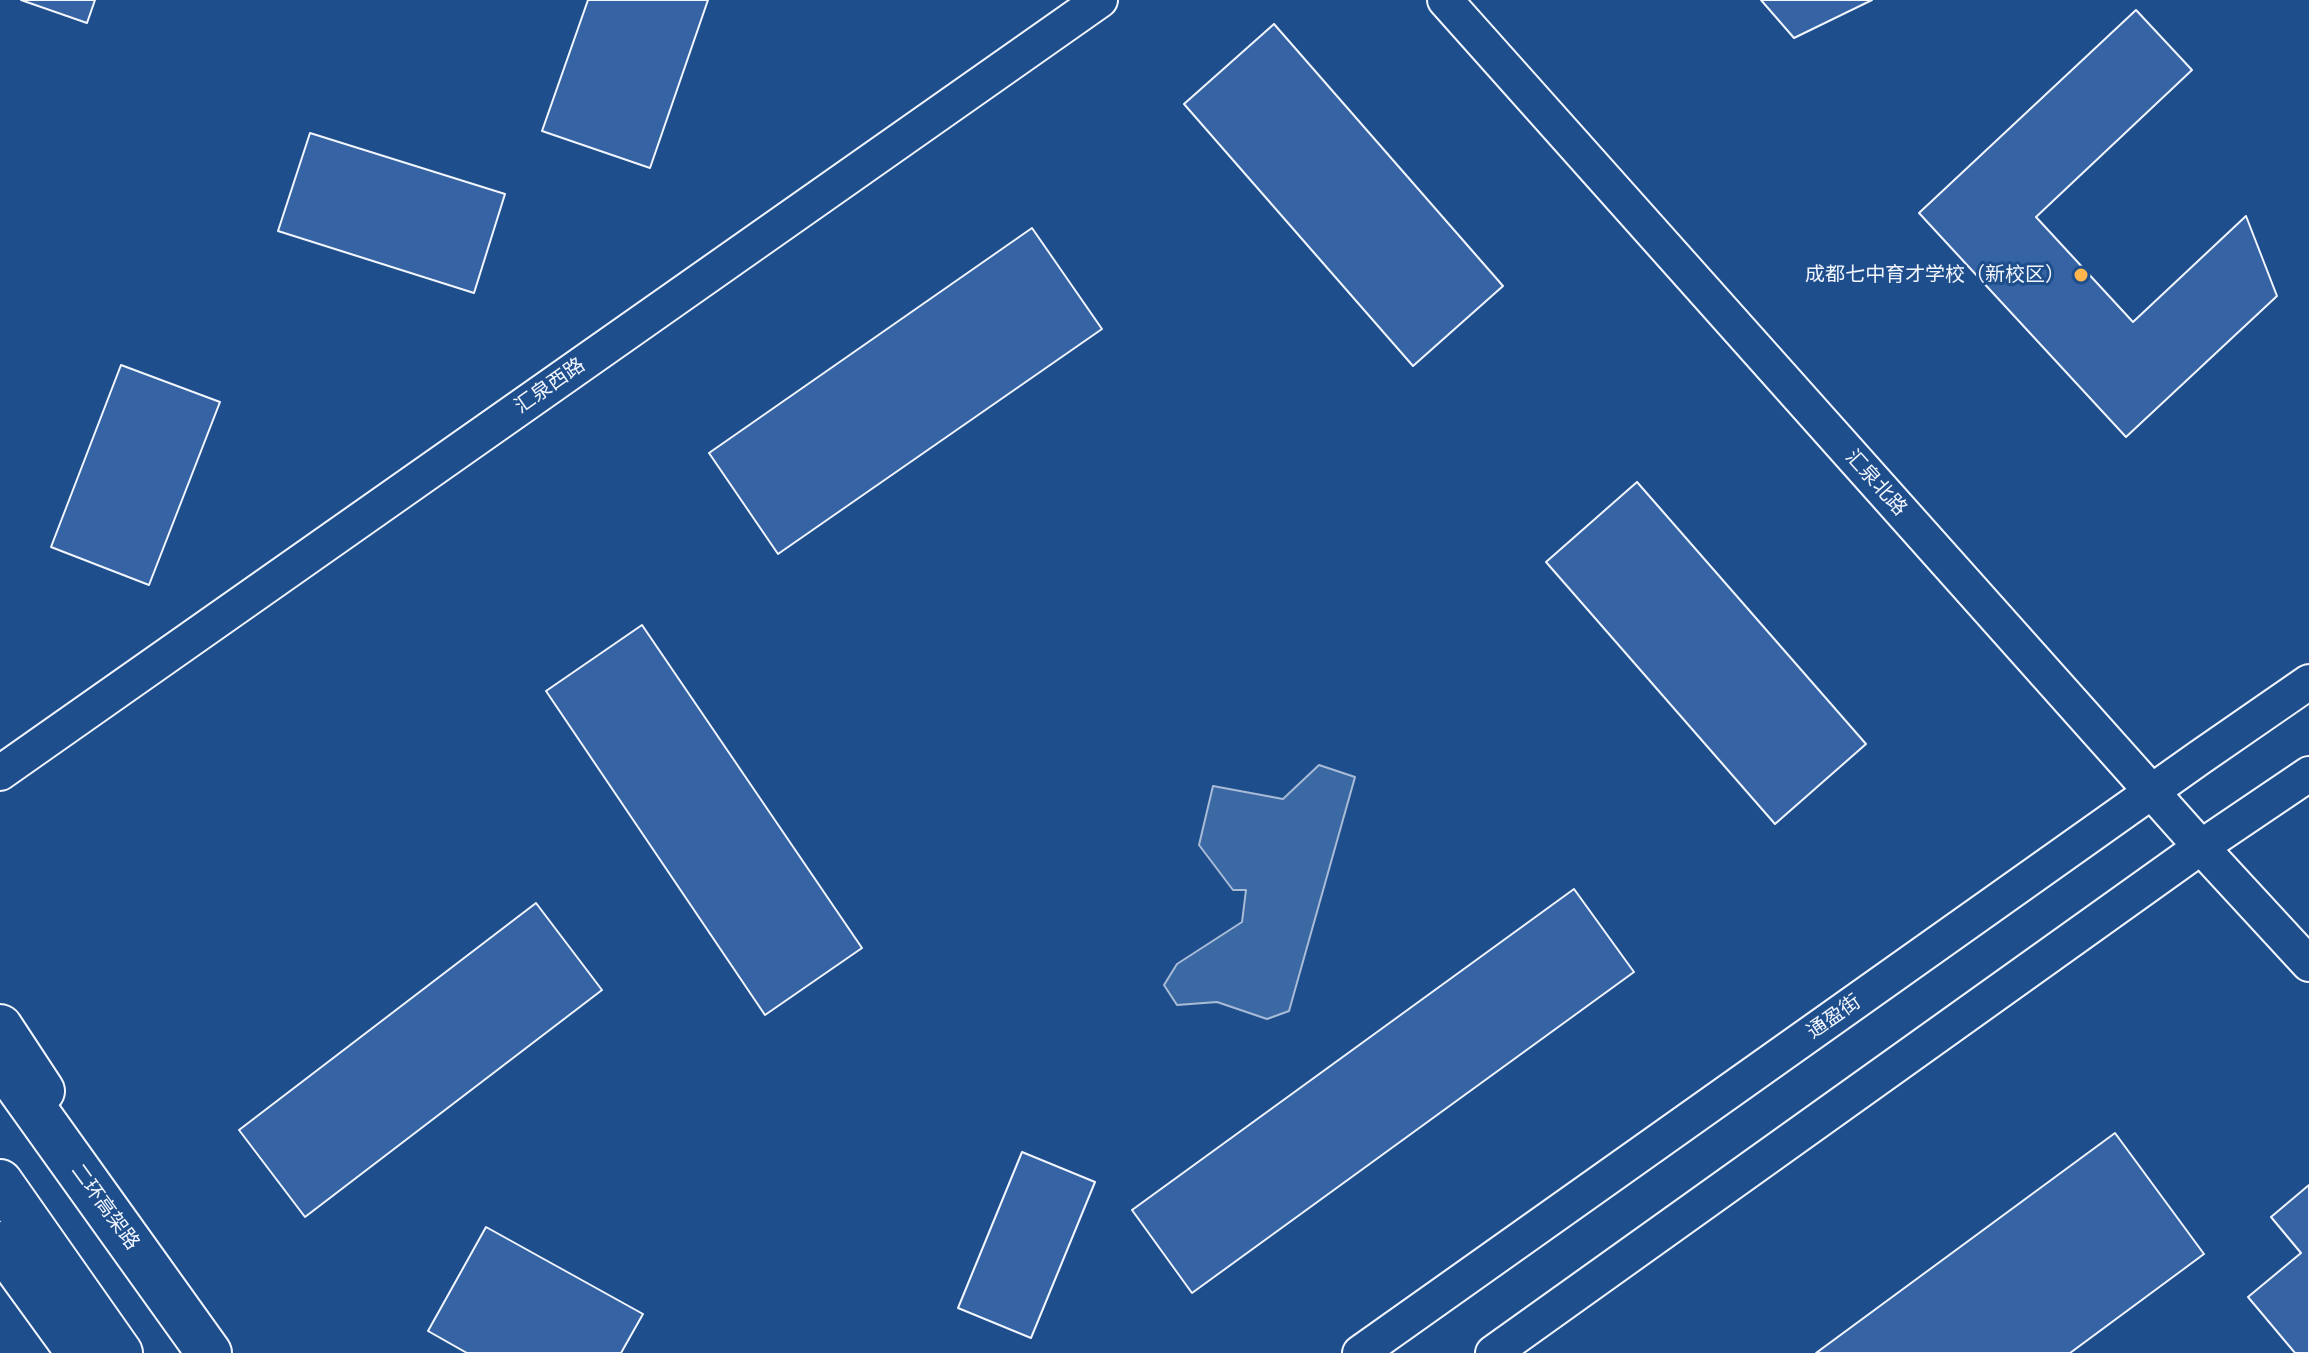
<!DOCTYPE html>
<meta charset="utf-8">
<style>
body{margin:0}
canvas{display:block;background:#1f4e8c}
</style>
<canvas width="2309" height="1353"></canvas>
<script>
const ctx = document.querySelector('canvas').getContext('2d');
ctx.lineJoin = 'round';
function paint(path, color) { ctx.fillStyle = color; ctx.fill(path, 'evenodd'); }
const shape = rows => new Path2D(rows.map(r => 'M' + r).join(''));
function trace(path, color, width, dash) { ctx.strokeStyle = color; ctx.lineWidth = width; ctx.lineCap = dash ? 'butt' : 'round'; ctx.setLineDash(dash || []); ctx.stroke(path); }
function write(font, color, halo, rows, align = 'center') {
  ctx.font = font + ' Montserrat,"Noto Sans SC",sans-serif'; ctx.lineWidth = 6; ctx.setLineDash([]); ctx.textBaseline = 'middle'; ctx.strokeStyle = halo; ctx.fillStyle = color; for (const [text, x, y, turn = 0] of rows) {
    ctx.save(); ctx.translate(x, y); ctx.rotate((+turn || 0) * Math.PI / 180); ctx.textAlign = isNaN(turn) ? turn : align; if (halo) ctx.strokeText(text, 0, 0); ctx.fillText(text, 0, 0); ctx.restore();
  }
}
const water = shape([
 [1319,765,1355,777,1289,1011,1267,1019,1217,1002,1177,1005,1164,985,1177,964,1242,922,1246,890,1233,890,1199,845,1213,786,1283,799,1319,765]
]);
const building = shape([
 [21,0,95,0,87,23,21,0],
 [588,0,708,0,650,168,542,131,588,0],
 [1761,0,1872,0,1794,38,1761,0],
 [2136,10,2192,70,2036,217,2133,322,2246,216,2277,296,2126,437,1919,213,2136,10],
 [1274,24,1503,286,1413,366,1184,104,1274,24],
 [310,133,505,194,474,293,278,231,310,133],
 [1032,228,1102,329,778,554,709,453,1032,228],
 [121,365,220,402,149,585,51,547,121,365],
 [1637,482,1866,744,1775,824,1546,562,1637,482],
 [642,625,862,948,765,1015,546,691,642,625],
 [1574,889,1634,972,1192,1293,1132,1210,1574,889],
 [536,903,602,990,305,1217,239,1130,536,903],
 [2115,1133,2204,1254,2070,1353,1816,1353,2115,1133],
 [1022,1152,1095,1182,1031,1338,958,1308,1022,1152],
 [2309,1185,2309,1353,2295,1353,2248,1297,2301,1253,2271,1217,2309,1185],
 [486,1227,643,1314,621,1353,467,1353,428,1331,486,1227]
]);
const minor = shape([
 [1445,0,2201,847,2309,964],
 [0,773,1100,0],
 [1360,1353,2199,758,2309,682],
 [1493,1353,2201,847,2309,774]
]);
const secondary = shape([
 [0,1027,42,1091],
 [0,1182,120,1353]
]);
const trunk = shape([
 [0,1061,209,1353],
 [0,1244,79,1353]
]);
const markers = [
 [2081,275,8,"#ffb74d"]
];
const poiNames = [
 ["成都七中育才学校（新校区）",2065,275]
];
const streetNames = [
 ["汇泉西路",550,386,-35],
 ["汇泉北路",1876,483,48],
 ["通盈街",1834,1017,-35],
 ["二环高架路",105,1207,54]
];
paint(water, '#3b69a3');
trace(water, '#a8bbd7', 2);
paint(building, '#3563a3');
trace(building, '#f2f6ff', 2);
trace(minor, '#f2f6ff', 38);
trace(secondary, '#f2f6ff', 48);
trace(trunk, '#f2f6ff', 48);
trace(minor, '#1f4e8c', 34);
trace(secondary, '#1f4e8c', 44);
trace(trunk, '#1f4e8c', 44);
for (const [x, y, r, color] of markers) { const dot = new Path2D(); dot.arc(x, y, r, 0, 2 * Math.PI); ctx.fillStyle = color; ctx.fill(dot); trace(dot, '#1f4e8c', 3); }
write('20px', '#f2f6ff', '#1f4e8c', poiNames, 'right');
write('20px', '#f2f6ff', '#1f4e8c', streetNames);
</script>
